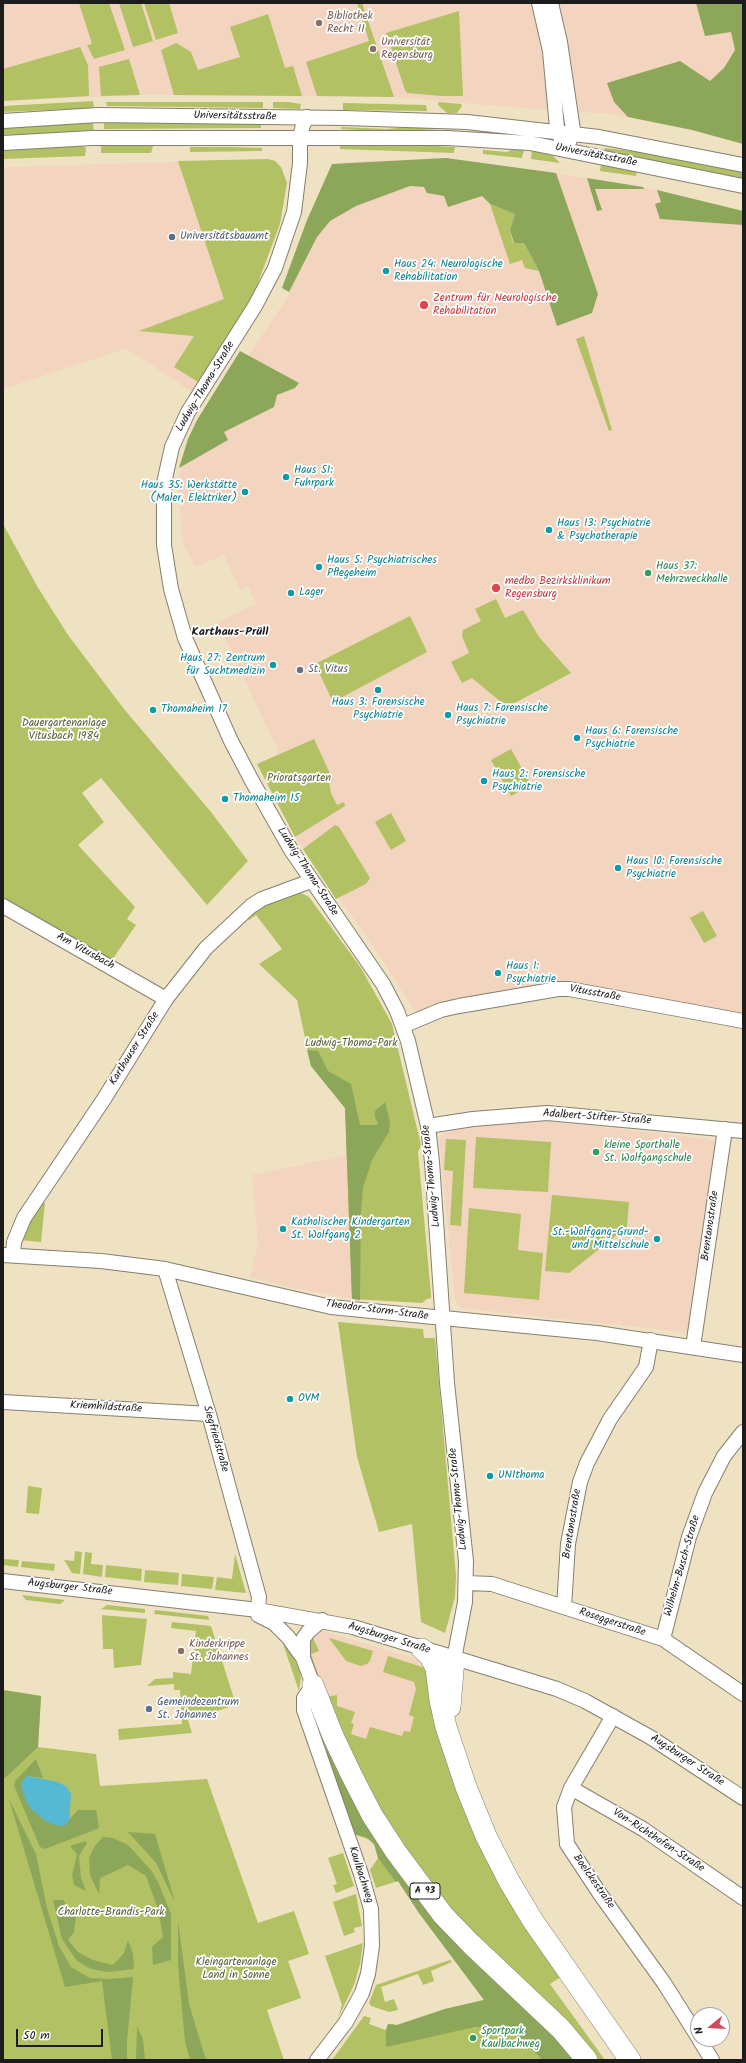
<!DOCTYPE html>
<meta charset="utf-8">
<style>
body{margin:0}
#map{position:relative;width:746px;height:2063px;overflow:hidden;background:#efe2c3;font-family:Kalam,sans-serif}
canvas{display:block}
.frame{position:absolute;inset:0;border:4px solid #1c1c1c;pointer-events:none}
.north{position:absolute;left:690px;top:2007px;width:40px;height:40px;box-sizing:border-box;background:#fff;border:1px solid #a4a4a4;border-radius:50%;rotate:252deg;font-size:11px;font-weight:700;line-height:16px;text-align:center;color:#1c1c1c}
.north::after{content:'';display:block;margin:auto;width:14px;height:18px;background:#d1495b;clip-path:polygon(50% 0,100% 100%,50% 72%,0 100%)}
.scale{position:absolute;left:16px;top:2029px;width:87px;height:18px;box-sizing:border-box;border:2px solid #1c1c1c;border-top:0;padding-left:5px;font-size:12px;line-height:14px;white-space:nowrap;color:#1c1c1c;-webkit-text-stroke:3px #fff;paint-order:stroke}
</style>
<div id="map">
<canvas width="746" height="2063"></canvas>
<div class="frame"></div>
<div class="north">N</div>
<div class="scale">50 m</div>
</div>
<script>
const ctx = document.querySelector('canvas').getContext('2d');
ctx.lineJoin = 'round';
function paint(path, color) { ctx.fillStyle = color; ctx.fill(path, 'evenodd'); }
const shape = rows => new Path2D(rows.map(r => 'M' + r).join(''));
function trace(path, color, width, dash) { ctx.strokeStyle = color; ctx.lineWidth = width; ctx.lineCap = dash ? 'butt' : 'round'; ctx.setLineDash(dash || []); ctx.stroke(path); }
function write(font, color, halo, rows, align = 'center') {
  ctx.font = font + ' Kalam,sans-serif'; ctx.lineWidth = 3.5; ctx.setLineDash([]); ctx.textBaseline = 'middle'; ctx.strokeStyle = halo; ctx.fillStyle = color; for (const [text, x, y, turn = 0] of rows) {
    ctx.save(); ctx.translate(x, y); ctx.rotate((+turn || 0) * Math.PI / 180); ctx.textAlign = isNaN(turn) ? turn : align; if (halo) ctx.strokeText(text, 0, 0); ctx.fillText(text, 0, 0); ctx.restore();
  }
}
const built = shape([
 [3,3,743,3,743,144,692,130,611,114,546,110,394,97,140,95,3,101],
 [446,158,556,173,657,190,743,211,743,1017,562,981,456,998,416,1013,372,944,295,837,257,764,277,755,277,748,217,622,256,604,248,586,240,590,224,555,195,567,182,540,178,477,194,437,287,298,341,162],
 [268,159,275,161,281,167,287,183,280,224,256,288,241,315,192,392,132,352,124,349,3,389,3,167],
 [546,1121,710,1139,714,1142,715,1146,691,1333,461,1308,455,1301,439,1138,445,1133,454,1130,501,1124],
 [347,1155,352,1299,293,1288,250,1277,258,1245,252,1175],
 [320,1630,429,1663,409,1753,341,1741,307,1652,308,1636]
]);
const green = shape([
 [79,3,109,3,125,50,94,59,87,45,92,44],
 [119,3,141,3,153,41,133,47],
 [144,3,169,3,178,33,156,40],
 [357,3,362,3,394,97,317,96,306,62,369,41],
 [459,11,463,96,441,96,407,93,405,90,386,33],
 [268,14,285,68,293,66,302,96,174,95,161,50,176,43,191,52,198,70,240,57,230,27],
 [80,47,88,65,89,96,3,101,3,69],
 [129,59,140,95,101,96,99,67],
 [93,101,94,108,3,112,3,106],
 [106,102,263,102,263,108,107,106],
 [273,102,288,102,301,104,300,109,273,108],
 [438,102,461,104,462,106,457,113,447,113,438,105],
 [343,103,426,105,427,111,343,110],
 [104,121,261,122,261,128,104,129],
 [93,122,94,132,3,135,3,128],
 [417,126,454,128,392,132,341,129,341,127,387,129],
 [132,142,153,146,151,153,101,153,101,144],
 [340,143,401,144,455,147,454,153,340,149],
 [81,145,86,148,85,156,3,159,3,148],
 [190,147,231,147,262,148,262,151,190,152],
 [515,148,524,149,522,158,483,154,483,150,507,152],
 [605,148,648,153,743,170,743,179,604,153],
 [532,149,547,150,560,163,531,159],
 [268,159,275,161,281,167,287,183,280,224,256,288,241,315,198,382,174,367,194,336,139,331,224,299,178,161],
 [601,164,637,170,636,176,600,171],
 [490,204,515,214,510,230,513,243,524,243,539,271,525,268,522,260,510,264],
 [584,336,612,430,609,431,576,339],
 [3,524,37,586,68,635,124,709,211,812,248,861,207,905,101,778,82,793,104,822,78,845,135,907,127,919,136,925,112,960,3,898],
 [496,599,505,618,523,610,539,637,571,673,507,707,472,678,462,683,451,662,469,653,462,636,463,630,481,621,475,609],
 [410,616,427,652,333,702,315,664],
 [314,739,333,780,329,782,331,793,337,805,344,802,345,806,295,837,257,764],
 [511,749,531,785,511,796,491,760],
 [391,813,406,841,391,850,375,822],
 [335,825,339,827,370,878,366,884,336,899,303,849],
 [296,893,301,893,309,897,361,968,392,1024,421,1145,418,1152,431,1295,431,1298,427,1299,422,1303,352,1299,345,1108,311,1066,297,1000,259,964,282,949,256,915,249,920,245,915,252,909],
 [703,911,717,936,704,943,690,918],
 [476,1137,551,1142,548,1192,473,1188],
 [446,1139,466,1140,461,1226,450,1225,453,1171,444,1170],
 [552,1195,629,1202,627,1227,569,1273,545,1271],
 [38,1203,45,1203,41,1242,19,1240],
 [469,1208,521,1214,518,1250,543,1253,539,1300,464,1293],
 [338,1322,423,1329,424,1338,435,1338,456,1576,455,1597,445,1633,421,1622,412,1524,379,1532,357,1457],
 [28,1486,42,1488,39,1514,26,1513],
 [75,1551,82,1552,80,1574,72,1573,64,1560,74,1561],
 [85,1552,92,1553,91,1564,103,1565,102,1577,83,1574],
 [235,1554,246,1593,215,1590,217,1577,232,1579],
 [3,1559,19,1560,18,1567,3,1565],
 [22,1561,55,1564,54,1571,21,1567],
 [106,1565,142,1569,141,1581,105,1577],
 [145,1570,179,1573,178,1585,144,1582],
 [182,1574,214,1577,212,1589,181,1586],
 [22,1595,65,1600,60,1604,26,1600],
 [107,1605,145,1609,145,1613,101,1609],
 [155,1610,208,1616,209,1620,154,1614],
 [102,1615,147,1619,141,1665,114,1668,113,1649,103,1649],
 [172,1622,211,1626,236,1705,188,1720,192,1733,119,1740,118,1729,182,1724,180,1690,174,1690,174,1684,147,1686,155,1679,173,1678,173,1672,191,1674,196,1631,171,1628],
 [312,1636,319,1651,311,1654,326,1697,337,1695,337,1706,355,1712,351,1723,354,1724,351,1734,366,1739,370,1727,402,1736,404,1731,410,1732,414,1717,409,1715,416,1689,414,1682,383,1672,388,1656,422,1667,432,1673,434,1698,561,1977,550,1984,605,2060,598,2060,568,2024,491,1953,423,1880,352,1765,307,1652,307,1642],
 [329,1638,373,1651,370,1661,367,1664,361,1666,346,1661],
 [282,1641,289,1646,300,1672,301,1678,299,1691],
 [3,1690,41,1696,38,1747,96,1754,100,1786,207,1779,258,1923,294,1911,309,1954,288,1961,301,1998,267,2010,284,2060,3,2060],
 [309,1701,345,1782,577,2060,332,2060,364,2016,371,2018,369,2024,386,2030,388,2024,397,2025,445,2009,484,2000,419,1913,398,1881,376,1888,370,1870,378,1858,377,1848,370,1840,353,1834,307,1702],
 [343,1853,354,1886,336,1893,333,1885,337,1884,328,1858],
 [356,1894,362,1926,354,1928,355,1932,344,1936,333,1902],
 [363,1943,360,1964,354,1985,338,2018,342,2005,325,1956],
 [450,1960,452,1962,431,1971,434,1981,423,1985,418,1974,381,1987,385,2002,394,1999,398,2010,389,2012,371,2006,369,2003,376,1985]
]);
const forest = shape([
 [696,3,743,3,743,144,692,130,628,117,614,102,607,83,680,61,710,81,724,68,735,50,731,32,705,36],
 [446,158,556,173,598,294,592,313,557,326,539,271,524,243,514,243,510,230,515,214,490,204,482,196,448,207,444,196,427,193,424,187,410,186,356,206,330,221,317,237,289,292,282,288,307,220,332,164],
 [587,178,643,187,644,189,595,189,602,210,597,211],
 [657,190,743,211,743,225,660,219,655,204,661,202],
 [240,351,299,383,295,388,277,395,274,407,224,432,228,440,179,468,188,439,197,420],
 [307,1050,318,1051,328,1071,351,1084,360,1125,377,1125,378,1122,375,1118,375,1111,385,1102,390,1122,389,1132,372,1160,363,1188,361,1212,360,1300,352,1299,345,1108,311,1066],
 [3,1690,41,1696,38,1747,4,1779],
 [328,1745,345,1782,577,2060,543,2060,510,2029,475,2027,386,2047,386,2030,388,2024,397,2025,445,2009,484,2000,419,1913,398,1881,396,1882,378,1858,374,1844,366,1837,353,1834,325,1759],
 [36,1759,43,1778,27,1776,65,1824,78,1810,96,1810,99,1827,97,1829,45,1849,40,1847,14,1786,15,1781],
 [9,1799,36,1854,47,1908,59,1946,71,1967,90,1978,109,1979,133,1977,127,2041,127,2060,112,2060,102,1981,65,1987],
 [128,1832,155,1834,175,1902,156,1863],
 [103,1837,113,1838,128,1845,151,1870,158,1882,171,1914,171,1960,153,1965,152,1947,163,1937,158,1909,146,1876,128,1865,100,1878,99,1894,90,1875,89,1858,94,1847],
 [86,1841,87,1843,79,1856,81,1878,86,1891,74,1885,72,1875,77,1854,70,1846],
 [53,1900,63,1900,76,1916,74,1932,68,1940,78,1952,93,1960,113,1965,124,1953,128,1940,133,1954,134,1969,108,1972,91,1969,77,1961,62,1939],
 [178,1921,189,2004,206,2060,190,2060,185,2042,178,1965],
 [137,2026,143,2039,145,2060,136,2060]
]);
const water = shape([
 [27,1776,58,1782,67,1787,71,1794,70,1808,69,1820,65,1825,60,1826,47,1822,31,1809,26,1801,22,1788,22,1782]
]);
const minor = shape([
 [539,3,550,51,557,128,562,142],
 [551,3,560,42,573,130,569,142],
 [307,117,303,125,300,137,300,163,294,212,275,268,255,306,188,412,172,447,164,483,164,545,171,589,185,638,231,741,252,781,291,850,383,984,397,1011,408,1041,428,1126,432,1162,447,1383,466,1561,465,1602,454,1659],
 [3,121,98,115,345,118,467,122,599,137,743,165],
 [3,143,92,138,447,138,530,143,743,186],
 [3,906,166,999],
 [403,1026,441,1010,459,1006,558,989,569,989,743,1021],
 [428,1126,473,1119,547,1113,743,1131],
 [3,1255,101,1261,165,1269,331,1307,597,1333,743,1355],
 [13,1255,14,1242,24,1218,104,1099,166,999,206,948,251,906,262,899,311,881],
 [165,1269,210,1418,232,1499,259,1597,258,1610],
 [693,1347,725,1129],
 [3,1402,209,1414],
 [3,1581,258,1610,353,1627,557,1689,585,1701,650,1737,743,1798],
 [467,1583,492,1584,663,1639,743,1694],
 [564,1607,568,1544,580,1482,587,1463,610,1419,646,1367,651,1340],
 [258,1615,274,1623,288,1637,303,1658,313,1685,304,1698,304,1710,361,1874,371,1909,372,1946,368,1974,362,1993,346,2022,317,2060],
 [663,1639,689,1537,705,1493,724,1456,743,1432],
 [303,1658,303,1639,308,1632,322,1620],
 [613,1716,571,1788,564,1807,567,1844,600,1894,664,1983,698,2037],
 [571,1788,643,1829,743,1898],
 [699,2039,712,2060]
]);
const highway = shape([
 [422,1649,430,1656,436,1668,440,1700,446,1727,466,1787,486,1836,509,1881,533,1921,630,2060],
 [313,1685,333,1736,351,1774,372,1815,396,1852,443,1915,471,1944,561,2029,587,2060],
 [450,1707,454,1659]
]);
const markers = [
 [319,23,4,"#8d6e63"],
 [373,49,4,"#8d6e63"],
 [172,237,4,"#5c6f8a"],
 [386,271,4,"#0f9aa8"],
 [424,305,5,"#e0444e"],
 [286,477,4,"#0f9aa8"],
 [245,492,4,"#0f9aa8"],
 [549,530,4,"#0f9aa8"],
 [319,567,4,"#0f9aa8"],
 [648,573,4,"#2e9e5b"],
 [496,588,5,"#e0444e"],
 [291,593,4,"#0f9aa8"],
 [273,665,4,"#0f9aa8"],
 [300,670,4,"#6b7280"],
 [378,690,4,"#0f9aa8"],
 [153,710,4,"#0f9aa8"],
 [448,715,4,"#0f9aa8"],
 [577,738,4,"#0f9aa8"],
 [484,781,4,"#0f9aa8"],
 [225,799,4,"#0f9aa8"],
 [618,868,4,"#0f9aa8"],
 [498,973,4,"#0f9aa8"],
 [596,1152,4,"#2e9e5b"],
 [283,1229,4,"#0f9aa8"],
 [657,1239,4,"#0f9aa8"],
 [290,1399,4,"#0f9aa8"],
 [490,1476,4,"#0f9aa8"],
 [181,1651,4,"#8d6e63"],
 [149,1709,4,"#5c6f8a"],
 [473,2038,4,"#2e9e5b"]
];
const shields = [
 [425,1891,30]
];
const shieldNames = [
 ["A 93",425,1891]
];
const educationNames = [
 ["Bibliothek",327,17],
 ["Recht II",327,30],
 ["Universität",381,43],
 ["Regensburg",381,56],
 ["Kinderkrippe",189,1645],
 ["St. Johannes",189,1658]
];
const streetNames = [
 ["Universitätsstraße",235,117,1],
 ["Universitätsstraße",596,156,11],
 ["Ludwig-Thoma-Straße",206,387,-59],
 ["Ludwig-Thoma-Straße",307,872,57],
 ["Am Vitusbach",85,952,29],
 ["Vitusstraße",595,994,10],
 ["Karthauser Straße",135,1049,-58],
 ["Adalbert-Stifter-Straße",597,1118,4],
 ["Ludwig-Thoma-Straße",432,1176,-96],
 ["Brentanostraße",711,1226,-82],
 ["Theodor-Storm-Straße",377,1311,7],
 ["Kriemhildstraße",106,1408,3],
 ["Siegfriedstraße",215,1439,74],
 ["Ludwig-Thoma-Straße",459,1499,-96],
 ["Brentanostraße",573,1524,-81],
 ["Wilhelm-Busch-Straße",683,1566,-74],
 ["Augsburger Straße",70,1588,6],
 ["Roseggerstraße",612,1623,18],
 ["Augsburger Straße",389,1639,17],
 ["Augsburger Straße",687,1761,33],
 ["Von-Richthofen-Straße",658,1841,33],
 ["Kaulbachweg",360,1875,72],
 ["Boelckestraße",593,1882,55]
];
const serviceNames = [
 ["Universitätsbauamt",180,237],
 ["Gemeindezentrum",157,1703],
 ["St. Johannes",157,1716]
];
const cultureNames = [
 ["Haus 24: Neurologische",394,265],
 ["Rehabilitation",394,278],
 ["Haus 51:",294,471],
 ["Fuhrpark",294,484],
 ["Haus 35: Werkstätte",237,486,"right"],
 ["(Maler, Elektriker)",237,499,"right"],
 ["Haus 13: Psychiatrie",557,524],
 ["& Psychotherapie",557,537],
 ["Haus 5: Psychiatrisches",327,561],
 ["Pflegeheim",327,574],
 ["Lager",299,593],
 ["Haus 27: Zentrum",265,659,"right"],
 ["für Suchtmedizin",265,672,"right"],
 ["Haus 3: Forensische",378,703,"center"],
 ["Psychiatrie",378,716,"center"],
 ["Haus 7: Forensische",456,709],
 ["Psychiatrie",456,722],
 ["Thomaheim 17",161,710],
 ["Haus 6: Forensische",585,732],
 ["Psychiatrie",585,745],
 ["Haus 2: Forensische",492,775],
 ["Psychiatrie",492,788],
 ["Thomaheim 15",233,799],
 ["Haus 10: Forensische",626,862],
 ["Psychiatrie",626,875],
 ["Haus 1:",506,967],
 ["Psychiatrie",506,980],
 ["Katholischer Kindergarten",291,1223],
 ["St. Wolfgang 2",291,1236],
 ["St.-Wolfgang-Grund-",649,1233,"right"],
 ["und Mittelschule",649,1246,"right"],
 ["OVM",298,1399],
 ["UNIthoma",498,1476]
];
const healthNames = [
 ["Zentrum für Neurologische",433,299],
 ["Rehabilitation",433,312],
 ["medbo Bezirksklinikum",505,582],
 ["Regensburg",505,595]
];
const leisureNames = [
 ["Haus 37:",656,567],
 ["Mehrzweckhalle",656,580],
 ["kleine Sporthalle",604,1146],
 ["St. Wolfgangschule",604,1159],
 ["Sportpark",481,2032],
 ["Kaulbachweg",481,2045]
];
const worshipNames = [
 ["St. Vitus",308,670]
];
const parkNames = [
 ["Dauergartenanlage",64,724],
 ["Vitusbach 1984",64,737],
 ["Prioratsgarten",299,779],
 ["Ludwig-Thoma-Park",351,1044],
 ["Charlotte-Brandis-Park",111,1913],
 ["Kleingartenanlage",236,1963],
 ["Land in Sonne",236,1976]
];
const neighbourhoodNames = [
 ["Karthaus-Prüll",230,633]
];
paint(built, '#f3d4bf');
paint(green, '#b2c164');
paint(forest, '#8da75a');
paint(water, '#55b9d4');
trace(minor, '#867f70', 16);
trace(highway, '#867f70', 22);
trace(minor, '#fff', 14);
trace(highway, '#fff', 21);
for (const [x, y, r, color] of markers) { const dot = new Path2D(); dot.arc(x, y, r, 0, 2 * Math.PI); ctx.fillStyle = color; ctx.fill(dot); trace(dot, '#fff', 1.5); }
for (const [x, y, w] of shields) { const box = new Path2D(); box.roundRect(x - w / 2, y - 8, w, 16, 3); ctx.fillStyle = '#fff'; ctx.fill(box); trace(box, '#1c1c1c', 1); }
write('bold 10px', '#1c1c1c', null, shieldNames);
write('11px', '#785e54', '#fff', educationNames, 'left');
write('11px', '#1c1c1c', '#fff', streetNames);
write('11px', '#4e5e75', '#fff', serviceNames, 'left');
write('11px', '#0d838f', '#fff', cultureNames, 'left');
write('11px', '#be3a42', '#fff', healthNames, 'left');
write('11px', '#27864d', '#fff', leisureNames, 'left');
write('11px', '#5b616d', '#fff', worshipNames, 'left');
write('11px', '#585e39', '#fff', parkNames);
write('bold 12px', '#1c1c1c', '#fff', neighbourhoodNames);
</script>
